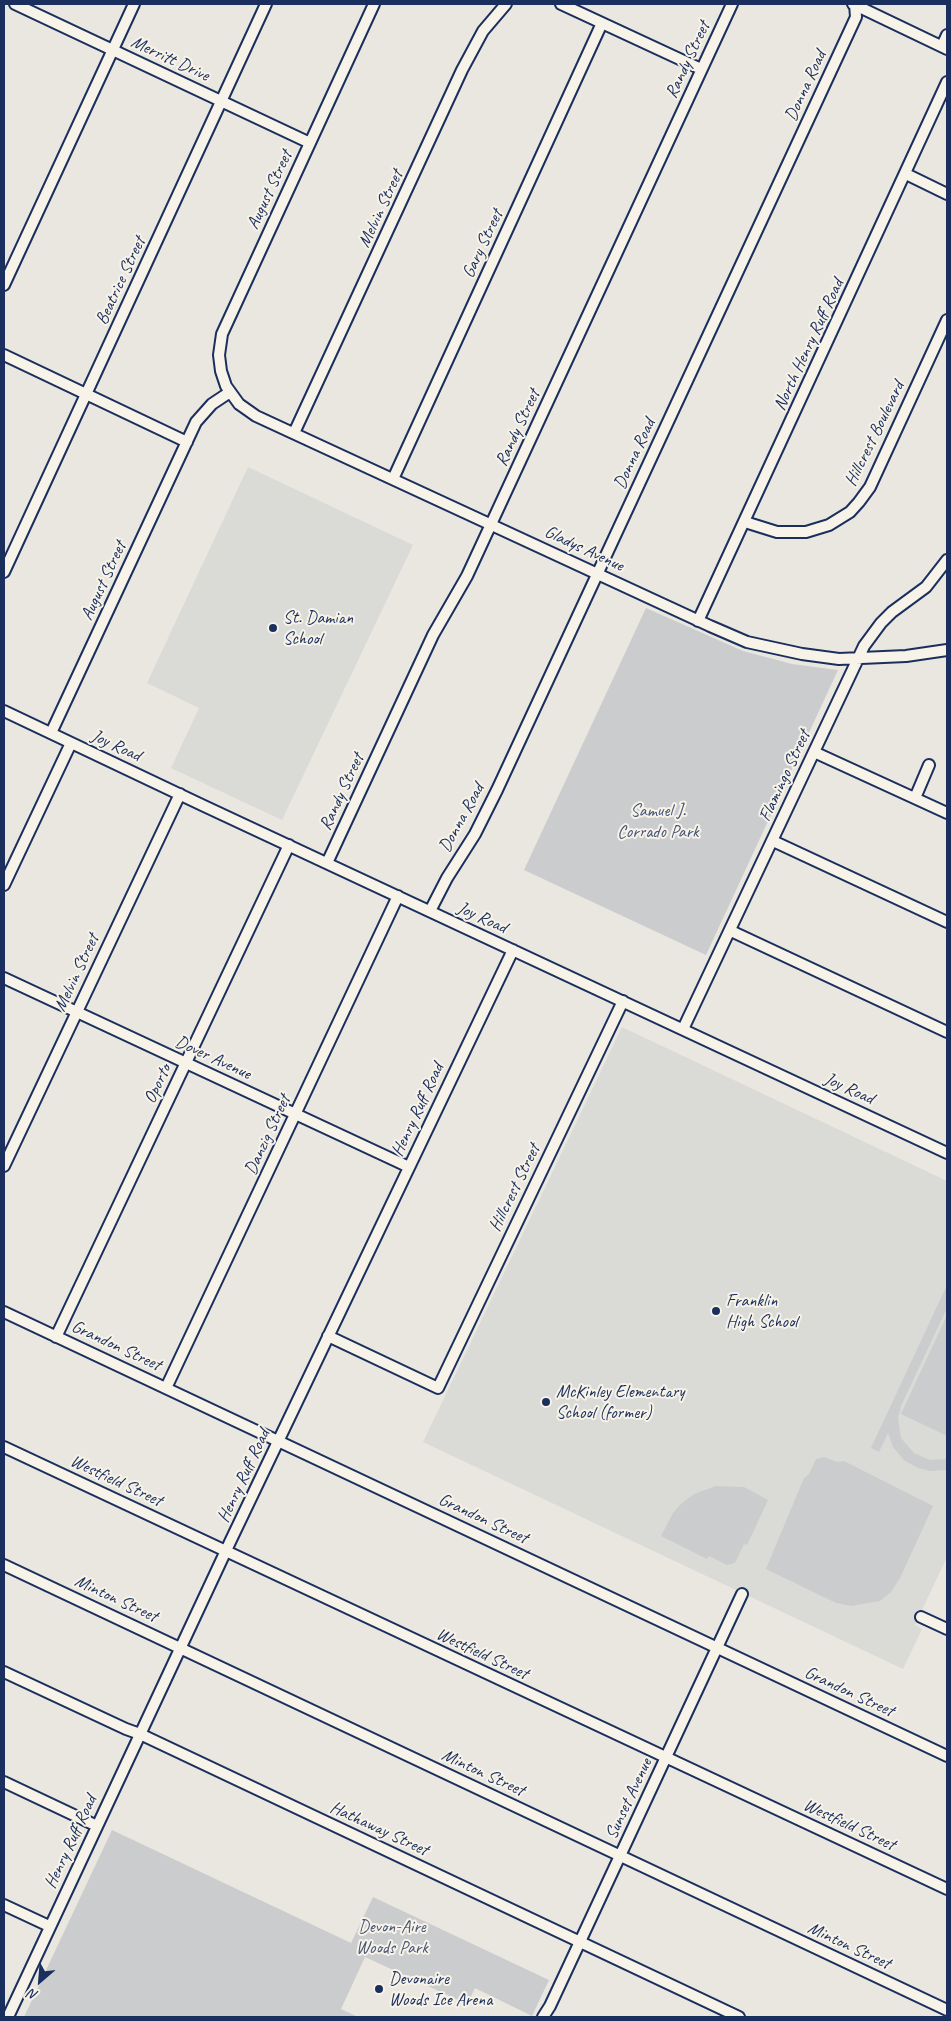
<!DOCTYPE html>
<style>
body{margin:0}
#map{position:relative;width:951px;height:2021px;overflow:hidden;background:#eae7e0;font-family:Caveat,sans-serif}
canvas{display:block}
.frame{position:absolute;inset:0;border:5px solid #1b2f5e;pointer-events:none}
.north{position:absolute;left:15px;top:1956px;width:50px;height:50px;-webkit-text-stroke:4px #f7f3e8;paint-order:stroke;rotate:207deg;font-size:14px;font-weight:700;line-height:20px;text-align:center;color:#1b2f5e}
.north::after{content:'';display:block;margin:auto;width:18px;height:22px;background:#1b2f5e;clip-path:polygon(50% 0,100% 100%,50% 72%,0 100%)}
</style>
<div id="map">
<canvas width="951" height="2021"></canvas>
<div class="frame"></div>
<div class="north">N</div>
</div>
<script>
const ctx = document.querySelector('canvas').getContext('2d');
ctx.lineJoin = 'round';
function paint(path, color) { ctx.fillStyle = color; ctx.fill(path, 'evenodd'); }
const shape = rows => new Path2D(rows.map(r => 'M' + r).join(''));
function trace(path, color, width, dash) { ctx.strokeStyle = color; ctx.lineWidth = width; ctx.lineCap = dash ? 'butt' : 'round'; ctx.setLineDash(dash || []); ctx.stroke(path); }
function write(font, color, halo, rows, align = 'center') {
  ctx.font = font + ' Caveat,sans-serif'; ctx.lineWidth = 4; ctx.setLineDash([]); ctx.textBaseline = 'middle'; ctx.strokeStyle = halo; ctx.fillStyle = color; for (const [text, x, y, turn = 0] of rows) {
    ctx.save(); ctx.translate(x, y); ctx.rotate((+turn || 0) * Math.PI / 180); ctx.textAlign = isNaN(turn) ? turn : align; if (halo) ctx.strokeText(text, 0, 0); ctx.fillText(text, 0, 0); ctx.restore();
  }
}
const built = shape([
 [248,467,413,545,282,820,171,768,199,708,147,683],
 [622,1027,947,1181,947,1557,915,1625,922,1629,903,1669,423,1442]
]);
const green = shape([
 [646,608,743,651,792,664,838,670,706,955,524,870],
 [947,1285,947,1308,901,1406,898,1418,901,1438,914,1453,930,1460,947,1459,947,1470,930,1471,918,1468,904,1460,893,1447,888,1433,879,1452,871,1448],
 [947,1315,947,1436,901,1414],
 [824,1457,837,1462,844,1461,933,1506,900,1578,891,1592,880,1601,851,1606,836,1603,766,1569,804,1478,809,1474,816,1459],
 [716,1486,744,1487,768,1500,747,1545,744,1544,735,1563,727,1565,709,1556,707,1559,661,1536,673,1513,681,1504,694,1494],
 [112,1830,351,1943,373,1897,549,1980,532,2016,475,1988,467,2004,365,1957,341,2009,358,2017,24,2017]
]);
const minor = shape([
 [15,4,310,143],
 [374,4,222,334,219,355,221,371,226,386,239,404,256,416,710,626,747,642,802,654,839,659,906,656,947,650],
 [561,4,701,69],
 [853,4,947,49],
 [942,46,947,35],
 [906,174,947,194],
 [4,285,134,4],
 [4,355,187,442],
 [294,433,462,70,483,31,506,4],
 [393,479,602,23],
 [745,522,777,532,806,532,829,525,850,512,859,502,870,487,947,320],
 [4,572,266,4],
 [698,621,947,82],
 [4,711,202,805,947,1153],
 [51,733,196,422,212,404,230,392],
 [814,752,947,813],
 [915,798,929,765],
 [773,841,947,922],
 [327,863,433,635,467,576,732,4],
 [4,885,71,743],
 [430,911,447,878,475,834,497,790,856,17,855,4],
 [731,931,947,1032],
 [4,978,409,1167],
 [683,1029,864,646,881,623,892,612,926,587,947,560],
 [4,1166,180,794],
 [4,1312,947,1756],
 [328,1336,438,1388,623,1001],
 [56,1337,289,845],
 [166,1388,398,896],
 [4,1447,947,1889],
 [4,1565,947,2010],
 [921,1617,947,1629],
 [4,1672,126,1729,140,1734,739,2017],
 [4,1782,97,1826],
 [4,1905,49,1926],
 [8,2017,230,1542,513,950],
 [543,2017,550,2006,742,1594]
]);
const markers = [
 [273,628,5,"#1b2f5e"],
 [716,1311,5,"#1b2f5e"],
 [546,1402,5,"#1b2f5e"],
 [379,1989,5,"#1b2f5e"]
];
const streetNames = [
 ["Merritt Drive",170,59,25],
 ["Randy Street",688,60,-65],
 ["Donna Road",806,86,-65],
 ["August Street",270,190,-65],
 ["Melvin Street",381,209,-65],
 ["Gary Street",483,244,-65],
 ["Beatrice Street",121,281,-65],
 ["North Henry Ruff Road",809,345,-65],
 ["Randy Street",518,428,-65],
 ["Hillcrest Boulevard",875,434,-64],
 ["Donna Road",635,454,-65],
 ["Gladys Avenue",584,549,25],
 ["August Street",104,581,-65],
 ["Joy Road",116,746,25],
 ["Flamingo Street",785,776,-65],
 ["Randy Street",342,792,-65],
 ["Donna Road",462,818,-61],
 ["Joy Road",482,918,25],
 ["Melvin Street",77,973,-65],
 ["Dover Avenue",213,1058,25],
 ["Oporto",158,1084,-65],
 ["Joy Road",849,1089,25],
 ["Henry Ruff Road",418,1110,-65],
 ["Danzig Street",268,1135,-65],
 ["Hillcrest Street",515,1188,-64],
 ["Grandon Street",116,1346,25],
 ["Henry Ruff Road",244,1476,-65],
 ["Westfield Street",116,1481,25],
 ["Grandon Street",483,1519,25],
 ["Minton Street",116,1599,25],
 ["Westfield Street",482,1654,25],
 ["Grandon Street",849,1692,25],
 ["Minton Street",483,1773,25],
 ["Sunset Avenue",629,1799,-65],
 ["Westfield Street",849,1825,25],
 ["Hathaway Street",379,1829,25],
 ["Henry Ruff Road",71,1842,-65],
 ["Minton Street",849,1946,25]
];
const poiNames = [
 ["St. Damian",283,618],
 ["School",283,639],
 ["Franklin",726,1301],
 ["High School",726,1322],
 ["McKinley Elementary",556,1392],
 ["School (former)",556,1413],
 ["Devonaire",389,1979],
 ["Woods Ice Arena",389,2000]
];
const parkNames = [
 ["Samuel J.",658,811],
 ["Corrado Park",658,832],
 ["Devon-Aire",392,1927],
 ["Woods Park",392,1948]
];
paint(built, '#dadad6');
paint(green, '#cbcccd');
trace(minor, '#1b2f5e', 14);
trace(minor, '#f7f3e8', 10);
for (const [x, y, r, color] of markers) { const dot = new Path2D(); dot.arc(x, y, r, 0, 2 * Math.PI); ctx.fillStyle = color; ctx.fill(dot); trace(dot, '#f7f3e8', 2); }
write('18px', '#1b2f5e', '#f7f3e8', streetNames);
write('18px', '#1b2f5e', '#f7f3e8', poiNames, 'left');
write('18px', '#47567a', '#f7f3e8', parkNames);
</script>
